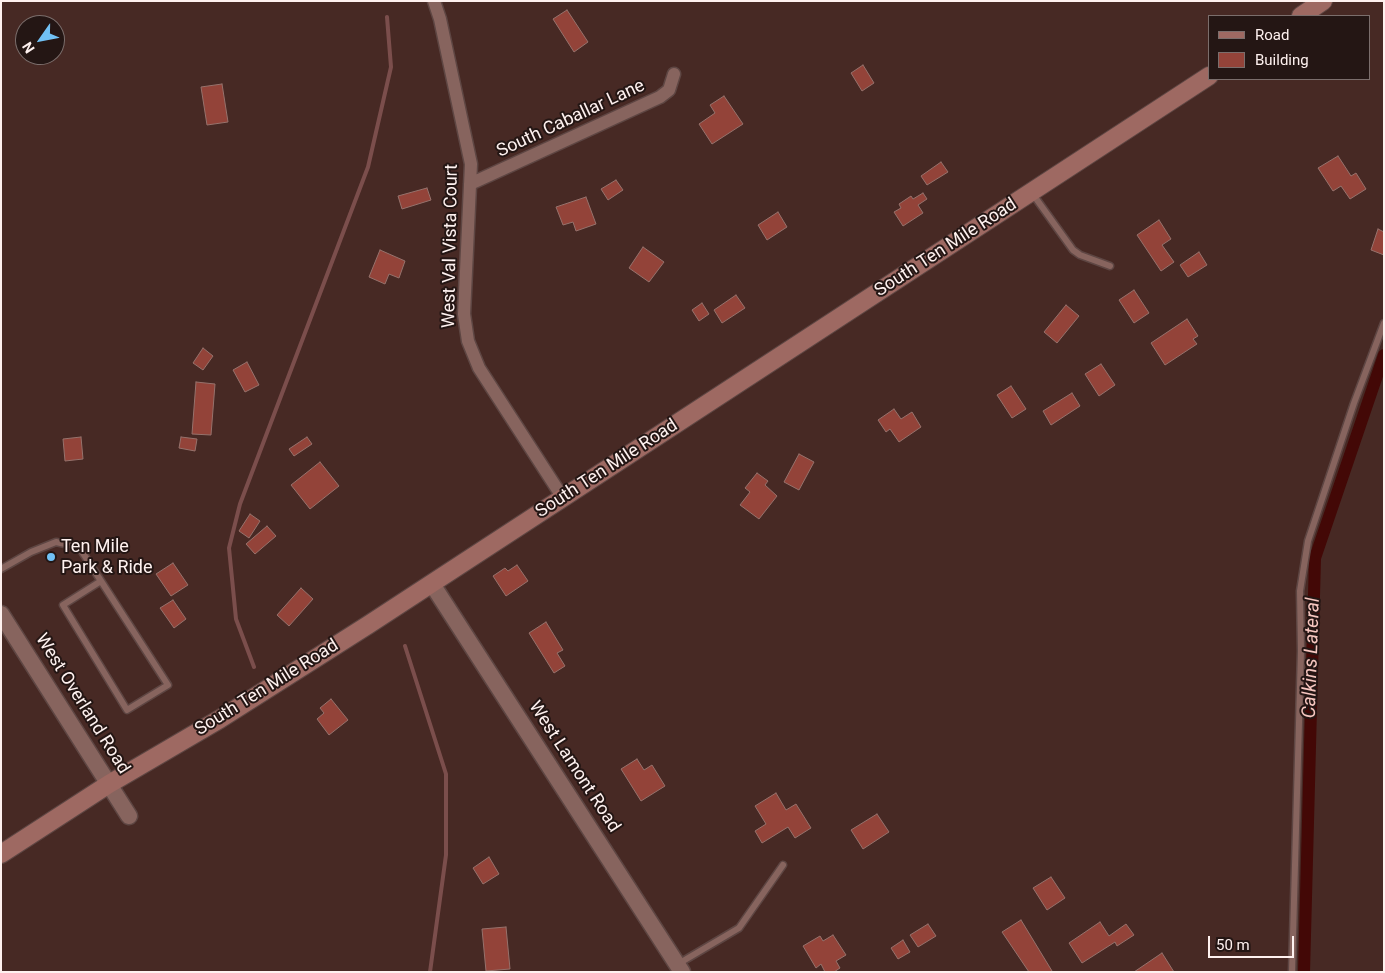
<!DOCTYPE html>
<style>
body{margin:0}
#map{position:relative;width:1385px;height:973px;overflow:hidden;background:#472924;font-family:Roboto,sans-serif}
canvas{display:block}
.frame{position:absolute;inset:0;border:2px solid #fef1ef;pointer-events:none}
.legend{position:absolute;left:1208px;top:15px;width:162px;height:65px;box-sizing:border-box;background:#241614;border:1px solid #7b6e6c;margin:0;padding:6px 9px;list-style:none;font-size:15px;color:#fef1ef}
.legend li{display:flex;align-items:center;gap:10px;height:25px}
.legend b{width:25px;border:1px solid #7b6e6c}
.north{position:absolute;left:15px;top:15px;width:50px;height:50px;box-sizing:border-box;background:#241614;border:1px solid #7b6e6c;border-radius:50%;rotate:237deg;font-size:14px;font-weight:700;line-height:20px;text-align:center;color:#fef1ef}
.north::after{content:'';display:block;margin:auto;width:18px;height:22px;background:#71c1f5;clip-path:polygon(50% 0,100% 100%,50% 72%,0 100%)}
.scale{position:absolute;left:1208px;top:936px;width:86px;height:22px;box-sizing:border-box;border:2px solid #fef1ef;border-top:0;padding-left:6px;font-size:15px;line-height:18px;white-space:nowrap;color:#fef1ef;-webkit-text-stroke:4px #241614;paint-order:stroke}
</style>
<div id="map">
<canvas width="1385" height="973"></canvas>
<div class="frame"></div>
<ul class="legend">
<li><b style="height:6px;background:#9e6962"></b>Road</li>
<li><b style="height:14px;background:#934339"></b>Building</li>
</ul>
<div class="north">N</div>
<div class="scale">50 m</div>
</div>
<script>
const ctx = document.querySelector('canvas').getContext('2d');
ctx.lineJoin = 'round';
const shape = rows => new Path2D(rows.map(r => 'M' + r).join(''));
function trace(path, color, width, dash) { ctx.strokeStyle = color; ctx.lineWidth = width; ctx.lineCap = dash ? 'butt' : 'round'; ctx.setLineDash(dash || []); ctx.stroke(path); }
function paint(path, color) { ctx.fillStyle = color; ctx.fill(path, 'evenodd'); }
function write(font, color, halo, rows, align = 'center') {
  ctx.font = font + ' Roboto,sans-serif'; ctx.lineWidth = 4; ctx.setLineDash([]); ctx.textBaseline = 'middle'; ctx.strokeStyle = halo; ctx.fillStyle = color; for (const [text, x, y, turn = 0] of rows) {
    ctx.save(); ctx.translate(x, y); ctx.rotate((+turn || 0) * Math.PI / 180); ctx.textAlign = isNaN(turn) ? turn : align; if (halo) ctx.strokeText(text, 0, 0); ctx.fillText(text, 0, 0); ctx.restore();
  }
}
const stream = shape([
 [405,646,446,774,446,855,430,972],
 [254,667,236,619,229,548,240,504,368,167,391,67,387,17]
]);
const canal = shape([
 [1304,972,1315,558,1384,355]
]);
const building = shape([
 [567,10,588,42,574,52,553,19,567,10],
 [863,65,874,83,862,91,851,73,863,65],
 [222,84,228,122,207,125,201,87,222,84],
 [724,96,743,124,712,144,699,124,715,113,710,105,724,96],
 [1338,156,1351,176,1356,173,1366,189,1350,199,1341,186,1333,191,1318,168,1338,156],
 [941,162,948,172,927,185,921,176,941,162],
 [616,180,623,190,608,200,601,189,616,180],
 [427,188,431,200,402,209,398,196,427,188],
 [923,193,927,199,918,205,923,213,903,226,894,212,901,208,899,204,911,196,913,199,923,193],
 [586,197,596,224,576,231,573,222,563,225,556,207,586,197],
 [778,212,787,227,767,240,758,225,778,212],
 [1159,220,1171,239,1162,245,1174,262,1161,271,1137,235,1159,220],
 [1378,229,1384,232,1384,255,1371,250,1378,229],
 [643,247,664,262,649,282,629,268,643,247],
 [380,250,405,261,399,278,389,274,385,284,369,277,380,250],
 [1199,252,1207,265,1188,277,1180,265,1199,252],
 [1134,290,1149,313,1134,323,1119,300,1134,290],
 [736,295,745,308,722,323,714,310,736,295],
 [702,303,709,314,699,321,692,310,702,303],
 [1066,305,1079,316,1057,343,1044,332,1066,305],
 [1187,319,1198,336,1193,339,1197,344,1165,365,1151,343,1187,319],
 [203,348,213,356,203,370,193,363,203,348],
 [247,362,259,385,245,392,233,370,247,362],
 [1101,364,1115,385,1099,396,1085,374,1101,364],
 [196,382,215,384,211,435,192,434,196,382],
 [1011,386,1026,409,1012,418,997,395,1011,386],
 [1072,393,1080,406,1051,425,1043,411,1072,393],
 [894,409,901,419,912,412,921,427,899,442,890,429,886,432,878,420,894,409],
 [81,437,83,459,65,461,63,439,81,437],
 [181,437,197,439,195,451,179,448,181,437],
 [307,437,312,444,294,456,289,449,307,437],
 [799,454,814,462,799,490,784,482,799,454],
 [320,462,339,486,310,509,291,485,320,462],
 [757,473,768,481,765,485,777,496,759,519,740,505,750,492,745,488,757,473],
 [250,514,260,521,249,538,239,531,250,514],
 [267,526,276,536,255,554,246,544,267,526],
 [173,563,188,585,171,596,156,574,173,563],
 [517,565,528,581,506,596,493,576,505,568,508,571,517,565],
 [301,588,313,599,289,626,277,615,301,588],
 [173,600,186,619,174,628,160,608,173,600],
 [546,622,563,650,557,653,565,666,554,673,529,633,546,622],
 [331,699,348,720,329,735,317,719,324,713,320,708,331,699],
 [637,759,644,770,652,765,665,786,641,801,621,769,637,759],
 [776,793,786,810,796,804,811,828,795,838,788,827,762,843,755,831,766,824,755,806,776,793],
 [877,814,889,832,863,849,851,830,877,814],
 [489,857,499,874,483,884,473,868,489,857],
 [1051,877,1065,898,1047,910,1033,888,1051,877],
 [1021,920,1052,971,1051,972,1029,972,1002,932,1021,920],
 [1100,922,1109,936,1126,924,1134,935,1117,946,1115,942,1082,963,1069,943,1100,922],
 [928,924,936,936,918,947,910,935,928,924],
 [506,927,510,969,486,971,482,929,506,927],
 [833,935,846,955,836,961,840,968,834,972,825,972,821,964,816,968,803,946,820,936,823,941,833,935],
 [903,940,910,952,898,959,891,948,903,940],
 [1162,953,1174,972,1134,972,1162,953]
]);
const service = shape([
 [1032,193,1073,250,1080,255,1110,266],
 [1,569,31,552,56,542,79,547,101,581,168,685,127,710,63,605,101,581],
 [678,964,739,928,783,865],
 [1292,972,1301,651,1300,591,1308,541,1354,403,1384,323]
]);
const minor = shape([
 [434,1,440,19,471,164,464,314,468,341,479,368,563,498],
 [470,184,660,97,669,90,674,74]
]);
const tertiary = shape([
 [432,584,682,972],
 [1,614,129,816]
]);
const secondary = shape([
 [1301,16,1323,1],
 [1,854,109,784,220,719,368,625,1209,76]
]);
const markers = [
 [51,557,5,"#71c1f5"]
];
const streetNames = [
 ["South Caballar Lane",571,119,-25],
 ["West Val Vista Court",451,246,-89],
 ["South Ten Mile Road",946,248,-33],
 ["South Ten Mile Road",607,469,-33],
 ["South Ten Mile Road",267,688,-32],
 ["West Overland Road",82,704,58],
 ["West Lamont Road",574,767,57]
];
const poiNames = [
 ["Ten Mile",61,547],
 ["Park & Ride",61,568]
];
const waterNames = [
 ["Calkins Lateral",1312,658,-88]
];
trace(stream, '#7b4e4c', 4);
trace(canal, '#430806', 12);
paint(building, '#934339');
trace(building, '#96726c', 1);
trace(service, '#5e4643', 9);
trace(minor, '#5e4643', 15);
trace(tertiary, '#5e4643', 19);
trace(secondary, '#5e4643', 20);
trace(service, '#87645e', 6);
trace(minor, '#87645e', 12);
trace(tertiary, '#87645e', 16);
trace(secondary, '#9e6962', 18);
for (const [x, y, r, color] of markers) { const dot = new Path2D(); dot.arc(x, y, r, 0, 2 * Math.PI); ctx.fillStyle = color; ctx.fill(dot); trace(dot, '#241614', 2); }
write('18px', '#fef1ef', '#241614', streetNames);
write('18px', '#fef1ef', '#241614', poiNames, 'left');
write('italic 19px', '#f7c7c0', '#241614', waterNames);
</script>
